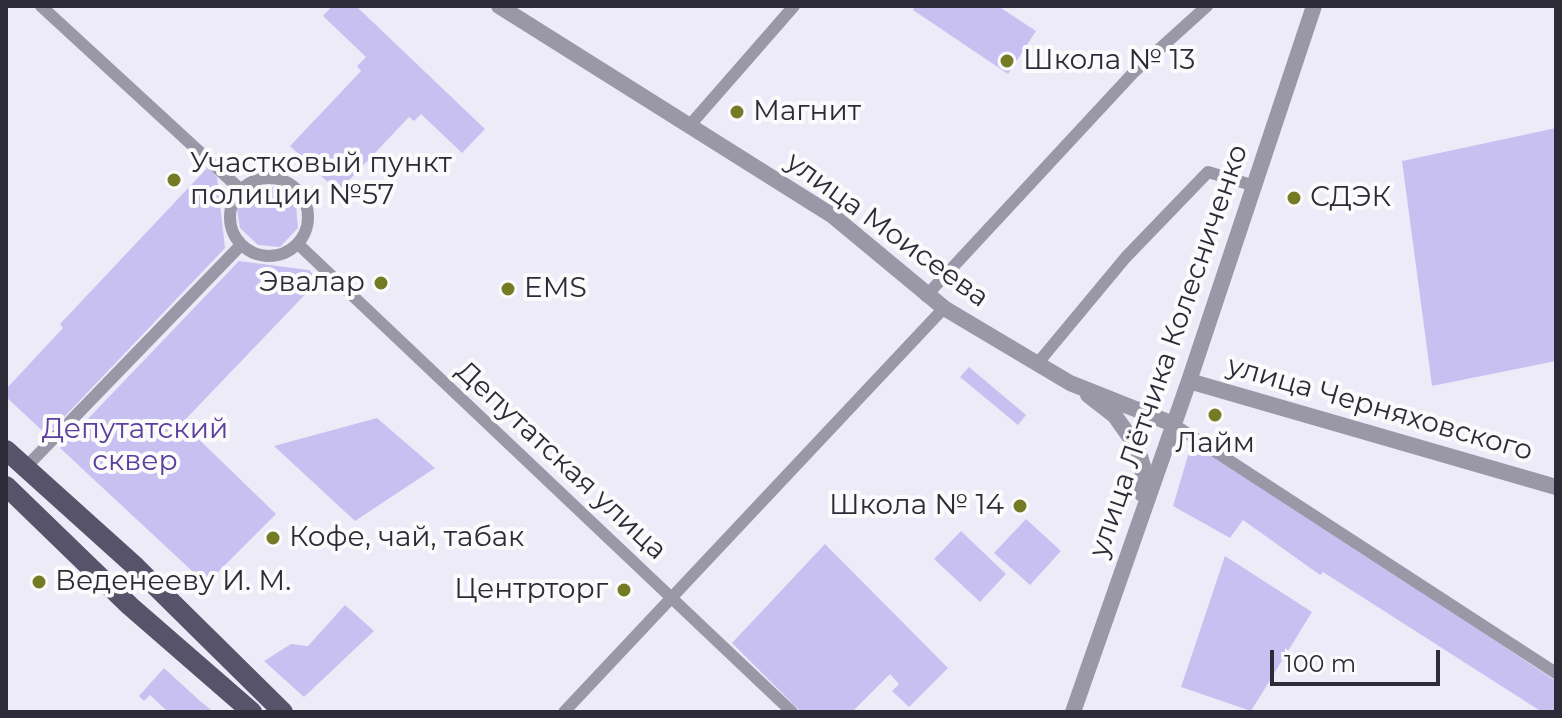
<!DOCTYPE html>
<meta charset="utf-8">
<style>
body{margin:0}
#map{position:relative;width:1562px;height:718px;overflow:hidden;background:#eeebf9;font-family:Montserrat,sans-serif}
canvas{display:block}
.frame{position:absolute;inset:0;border:8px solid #2d2b37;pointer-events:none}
.scale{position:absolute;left:1270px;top:650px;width:170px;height:36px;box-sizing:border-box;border:4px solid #2d2b37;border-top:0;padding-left:10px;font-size:24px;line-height:28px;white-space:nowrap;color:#2d2b37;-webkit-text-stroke:6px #fbfbfb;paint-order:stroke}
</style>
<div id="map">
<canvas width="1562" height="718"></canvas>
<div class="frame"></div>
<div class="scale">100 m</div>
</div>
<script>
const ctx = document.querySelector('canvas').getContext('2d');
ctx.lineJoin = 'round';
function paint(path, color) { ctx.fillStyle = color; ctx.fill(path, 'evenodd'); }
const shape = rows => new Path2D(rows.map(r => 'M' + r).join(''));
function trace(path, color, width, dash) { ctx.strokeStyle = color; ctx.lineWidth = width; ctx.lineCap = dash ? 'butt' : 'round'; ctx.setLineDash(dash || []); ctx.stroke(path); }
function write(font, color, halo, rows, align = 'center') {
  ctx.font = font + ' Montserrat,sans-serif'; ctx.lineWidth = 8; ctx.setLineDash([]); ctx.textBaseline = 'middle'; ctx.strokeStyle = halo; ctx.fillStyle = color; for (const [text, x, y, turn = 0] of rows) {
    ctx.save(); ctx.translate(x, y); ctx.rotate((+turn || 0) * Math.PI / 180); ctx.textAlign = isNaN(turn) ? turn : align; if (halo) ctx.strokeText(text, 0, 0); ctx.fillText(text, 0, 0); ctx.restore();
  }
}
const green = shape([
 [332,6,356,6,485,129,462,153,421,114,414,121,409,117,338,192,290,146,361,71,357,66,366,57,323,16],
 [915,6,998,6,1036,31,1008,74,913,10],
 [1556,128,1556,361,1432,386,1402,161],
 [208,167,217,177,225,248,47,435,6,397,6,389,63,328,60,324],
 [255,185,279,188,296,205,298,228,280,247,258,245,240,228,236,204],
 [239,261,309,270,319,280,182,423,276,514,206,584,60,448],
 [969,367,1026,415,1018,425,960,377],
 [377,418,435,468,355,521,274,446],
 [1194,447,1203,447,1556,681,1556,712,1542,712,1323,572,1320,575,1243,520,1230,538,1173,506,1189,452],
 [1026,519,1061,551,1030,585,994,553],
 [961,531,1006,574,980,602,934,559],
 [825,544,948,668,909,707,892,691,899,684,890,674,852,712,801,712,732,643],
 [1225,556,1312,612,1251,711,1181,687],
 [345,605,374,631,304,697,264,661,291,644,308,646],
 [164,668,200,701,214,712,168,712,150,695,144,701,139,696]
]);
const minor = shape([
 [41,6,241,190],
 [690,125,794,6],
 '230 217a39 39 0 1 1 78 0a39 39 0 1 1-78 0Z',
 [298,244,792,712],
 [926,296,1134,72,1207,6],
 [1037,364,1126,257,1208,172,1255,186],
 [1173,424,1556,673],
 [26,467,241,245],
 [564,712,944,308]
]);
const tertiary = shape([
 [499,6,833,216,944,308,1070,383,1173,424],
 [1189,381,1556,487],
 [1088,395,1115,416,1137,447,1143,466,1142,494],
 [1073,712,1189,381,1314,6]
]);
const primary = shape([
 [6,450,136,567,283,712],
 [6,486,130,606,252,712]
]);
const markers = [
 [1007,61,8,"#757a24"],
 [737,112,8,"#757a24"],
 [174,180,8,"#757a24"],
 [1294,198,8,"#757a24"],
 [381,283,8,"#757a24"],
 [508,289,8,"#757a24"],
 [1215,415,8,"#757a24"],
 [1020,506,8,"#757a24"],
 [273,538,8,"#757a24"],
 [39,582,8,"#757a24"],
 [624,590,8,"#757a24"]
];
const poiNames = [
 ["Школа № 13",1023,61],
 ["Магнит",753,112],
 ["Участковый пункт",190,164],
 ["полиции №57",190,196],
 ["СДЭК",1310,198],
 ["Эвалар",365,283,"right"],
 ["EMS",524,289],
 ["Лайм",1215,444,"center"],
 ["Школа № 14",1004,506,"right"],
 ["Кофе, чай, табак",289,538],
 ["Веденееву И. М.",55,582],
 ["Центрторг",608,590,"right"]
];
const streetNames = [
 ["улица Моисеева",887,230,36],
 ["улица Лётчика Колесниченко",1169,351,-71],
 ["улица Черняховского",1380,409,16],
 ["Депутатская улица",561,461,43]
];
const parkNames = [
 ["Депутатский",135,430],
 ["сквер",135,462]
];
paint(green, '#c9c0f2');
trace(minor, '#9a98a7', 12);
trace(tertiary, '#9a98a7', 16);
trace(primary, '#57536b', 20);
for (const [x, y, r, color] of markers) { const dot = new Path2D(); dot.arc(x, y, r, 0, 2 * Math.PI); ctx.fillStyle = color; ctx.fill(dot); trace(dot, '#fbfbfb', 3); }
write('28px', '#2d2b37', '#fbfbfb', poiNames, 'left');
write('28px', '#2d2b37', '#fbfbfb', streetNames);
write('28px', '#5b3e9e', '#fbfbfb', parkNames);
</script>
